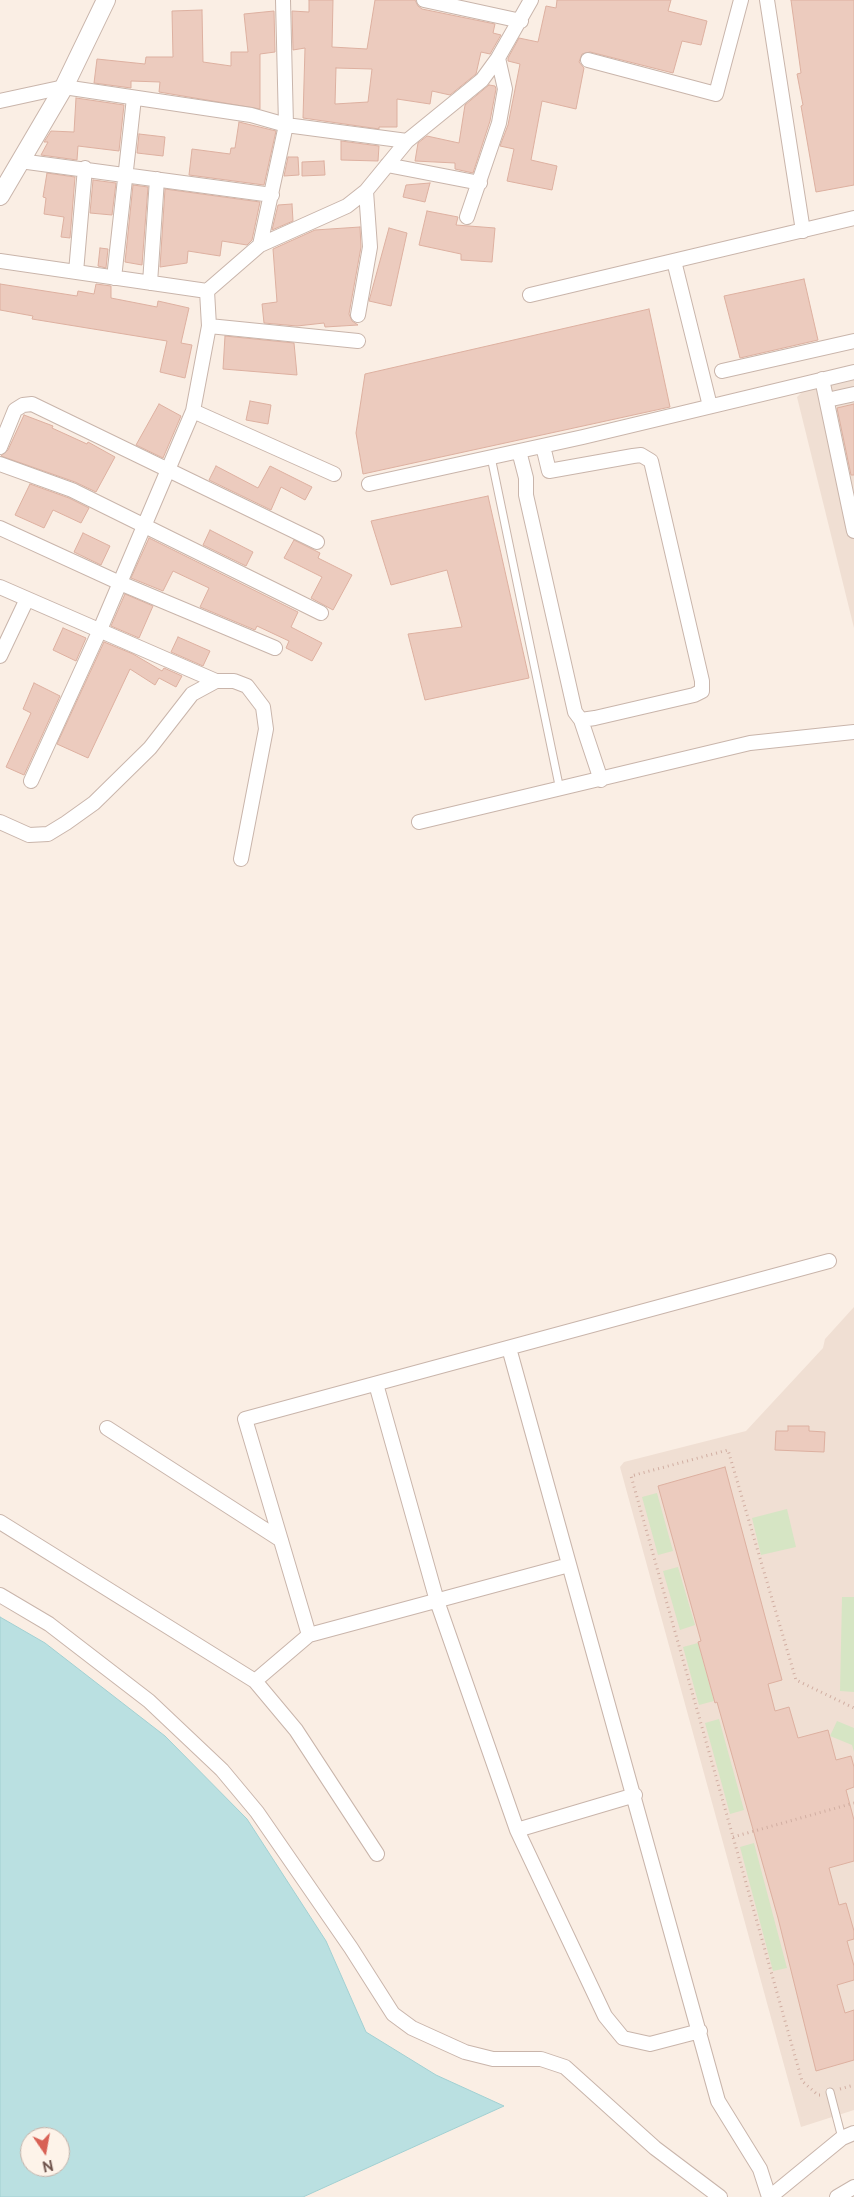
<!DOCTYPE html>
<style>
body{margin:0}
#map{position:relative;width:854px;height:2197px;overflow:hidden;background:#faeee4;font-family:Raleway,sans-serif}
canvas{display:block}
.north{position:absolute;left:20px;top:2127px;width:50px;height:50px;box-sizing:border-box;background:#fdf3e9;border:1px solid #c4b3aa;border-radius:50%;rotate:168deg;font-size:14px;font-weight:700;line-height:20px;text-align:center;color:#6f544c}
.north::after{content:'';display:block;margin:auto;width:18px;height:22px;background:#d86155;clip-path:polygon(50% 0,100% 100%,50% 72%,0 100%)}
</style>
<div id="map">
<canvas width="854" height="2197"></canvas>
<div class="north">N</div>
</div>
<script>
const ctx = document.querySelector('canvas').getContext('2d');
ctx.lineJoin = 'round';
function paint(path, color) { ctx.fillStyle = color; ctx.fill(path, 'evenodd'); }
const shape = rows => new Path2D(rows.map(r => 'M' + r).join(''));
function trace(path, color, width, dash) { ctx.strokeStyle = color; ctx.lineWidth = width; ctx.lineCap = dash ? 'butt' : 'round'; ctx.setLineDash(dash || []); ctx.stroke(path); }
const residential = shape([
 [854,380,854,628,797,397,804,390],
 [854,1307,854,2110,801,2127,620,1467,624,1462,746,1431,823,1348,825,1339]
]);
const green = shape([
 [657,1493,673,1551,658,1555,642,1497],
 [787,1509,796,1547,761,1555,752,1518],
 [678,1567,695,1625,680,1630,663,1571],
 [842,1597,854,1597,854,1692,840,1691],
 [698,1643,714,1701,699,1705,683,1647],
 [719,1719,744,1810,730,1814,705,1723],
 [837,1721,854,1728,854,1752,852,1745,830,1736],
 [754,1843,787,1968,773,1971,740,1847]
]);
const water = shape([
 [0,1617,45,1643,165,1736,247,1819,326,1941,366,2032,436,2075,504,2106,303,2197,0,2197,0,1617],
 [30,2137,60,2137,60,2167,30,2167,30,2137]
]);
const building = shape([
 [309,0,333,0,332,47,367,49,375,0,415,0,418,6,422,9,495,24,493,33,501,35,490,54,481,52,476,74,450,95,432,91,430,104,397,99,397,127,379,127,379,129,303,118,305,48,293,50,292,11,309,12,309,0],
 [336,68,372,69,368,102,335,104,336,68],
 [557,0,671,0,668,11,707,21,701,45,682,41,673,73,590,52,582,54,579,62,584,68,576,109,542,101,531,160,557,166,552,190,507,181,514,149,500,146,508,125,520,64,508,61,508,58,519,38,538,42,546,6,556,8,557,0],
 [791,0,854,0,854,185,816,192,801,106,803,105,797,74,801,73,791,0],
 [202,10,203,62,231,66,231,52,248,52,244,14,274,11,275,52,260,54,260,109,159,92,160,82,131,81,131,88,94,83,97,59,145,64,146,57,173,57,172,11,202,10],
 [489,85,495,86,496,89,490,121,473,173,455,169,455,163,415,161,418,143,427,136,459,143,465,105,489,85],
 [76,98,124,105,119,151,78,146,77,160,41,155,48,142,44,142,51,131,74,132,76,98],
 [239,122,276,131,264,185,189,175,192,149,230,154,231,148,235,148,239,122],
 [139,134,165,137,163,156,137,153,139,134],
 [341,141,379,146,378,161,341,160,341,141],
 [288,157,298,157,299,175,284,176,288,157],
 [324,161,325,175,302,176,302,162,324,161],
 [47,173,75,177,70,238,61,237,64,217,44,214,46,198,43,197,47,173],
 [93,180,116,183,112,215,90,213,93,180],
 [430,183,425,202,403,197,406,185,430,183],
 [133,185,148,187,142,265,125,262,133,185],
 [165,189,260,202,252,240,247,245,222,241,220,256,188,251,187,263,160,267,165,189],
 [292,204,293,221,272,230,278,205,292,204],
 [427,211,458,217,456,225,495,228,492,262,461,260,461,254,419,245,427,211],
 [360,227,361,247,349,314,352,321,358,325,325,327,324,323,297,326,264,323,262,304,277,302,273,249,315,230,360,227],
 [389,228,407,233,391,306,369,301,389,228],
 [100,248,108,249,106,268,98,266,100,248],
 [804,279,818,340,740,358,724,296,804,279],
 [0,284,77,296,78,291,94,294,96,284,111,286,111,298,157,307,158,301,189,308,181,343,192,345,185,378,160,372,167,341,32,319,33,316,0,310,0,284],
 [649,309,670,407,363,474,356,433,365,374,649,309],
 [225,336,294,343,297,375,223,369,225,336],
 [250,401,271,405,268,424,246,420,250,401],
 [159,404,181,416,163,458,136,445,159,404],
 [854,404,854,475,851,475,837,408,854,404],
 [24,415,53,426,52,428,87,444,88,442,115,457,96,492,75,482,1,456,8,450,24,415],
 [216,466,258,488,270,466,312,487,305,500,281,487,271,510,209,480,216,466],
 [30,484,69,498,89,508,81,523,53,510,44,528,15,515,30,484],
 [488,496,529,678,425,700,408,634,462,627,447,570,391,585,371,521,488,496],
 [210,530,253,552,246,566,203,545,210,530],
 [83,533,110,546,101,565,74,552,83,533],
 [149,538,298,612,291,627,322,643,312,661,286,648,289,641,257,626,255,630,200,607,209,588,173,571,163,591,131,578,149,538],
 [294,540,320,553,318,558,352,575,333,610,311,598,322,577,284,558,294,540],
 [125,594,153,606,139,638,111,626,125,594],
 [63,628,86,638,76,661,53,650,63,628],
 [178,637,210,651,203,666,171,652,178,637],
 [104,642,133,654,162,671,164,668,182,676,176,687,159,678,155,685,130,669,88,758,57,744,104,642],
 [34,683,60,696,24,775,6,767,31,713,23,709,34,683],
 [788,1426,809,1426,809,1431,825,1432,824,1452,775,1450,776,1431,788,1431,788,1426],
 [725,1467,782,1680,768,1684,775,1711,789,1707,798,1738,828,1730,836,1760,851,1756,854,1767,854,1787,846,1790,854,1820,854,1861,829,1868,839,1905,846,1903,854,1931,854,1939,847,1941,854,1966,854,1980,837,1985,845,2013,854,2010,854,2060,816,2071,778,1918,717,1702,715,1703,698,1642,701,1641,658,1486,725,1467]
]);
const path = shape([
 [733,1837,854,1803],
 [840,2089,854,2085],
 [820,2095,818,2095,802,2081,631,1476,728,1450,796,1680,854,1708]
]);
const service = shape([
 [491,457,560,790],
 [830,2092,842,2138]
]);
const minor = shape([
 [424,0,521,21],
 [767,0,803,231],
 [588,60,716,94,741,0],
 [0,101,64,87,251,115,286,125,407,141],
 [20,161,272,195],
 [387,165,480,183],
 [467,217,499,123,505,89,498,58],
 [260,245,286,125,283,0],
 [0,261,207,291,260,245,347,206,366,191,407,141,482,80,498,58,531,0],
 [674,261,710,406],
 [76,272,85,168],
 [114,278,134,98],
 [150,283,157,179],
 [530,295,854,218],
 [358,315,370,247,366,191],
 [209,326,358,341],
 [722,371,854,341],
 [822,379,854,531],
 [827,400,854,394],
 [193,411,334,474],
 [0,447,15,410,23,405,32,404,317,542],
 [519,451,526,478,526,495,575,712,581,720,595,718,694,695,702,691,702,681,651,461,641,455,633,456,549,471,543,446],
 [0,464,72,490,321,613],
 [369,484,583,437,854,372],
 [0,528,120,583,275,648],
 [0,587,216,681],
 [0,656,27,599],
 [581,720,601,780],
 [31,781,99,632,193,411,209,326,207,291],
 [0,822,29,835,48,834,66,823,94,803,150,748,192,694,216,681,234,681,247,686,263,707,266,729,241,859],
 [419,822,750,743,854,732],
 [509,1348,718,2101,760,2169,769,2197],
 [376,1384,437,1601,517,1830,605,2016,623,2038,650,2044,700,2031],
 [107,1428,281,1540],
 [0,1522,255,1681],
 [0,1595,49,1624,149,1701,222,1770,257,1812,351,1948,393,2014,412,2028,465,2052,493,2059,541,2059,565,2067,655,2148,720,2197],
 [309,1635,245,1419,829,1261],
 [517,1830,635,1795],
 [377,1854,296,1730,255,1681,309,1635,569,1565],
 [770,2197,842,2138,854,2133],
 [837,2197,854,2187]
]);
const tertiary = shape([
 [0,196,64,87,106,0]
]);
paint(residential, '#f0dfd3');
paint(green, '#d6e5c4');
paint(water, '#bae0e1');
trace(water, '#a2d0d2', 1);
paint(building, '#eccbbe');
trace(building, '#ddb0a0', 1);
trace(service, '#c9b5ab', 9);
trace(minor, '#c9b5ab', 16);
trace(tertiary, '#c9b5ab', 20);
trace(path, '#d1aea2', 3, [1, 4]);
trace(service, '#fff', 7);
trace(minor, '#fff', 14);
trace(tertiary, '#fff', 18);
</script>
